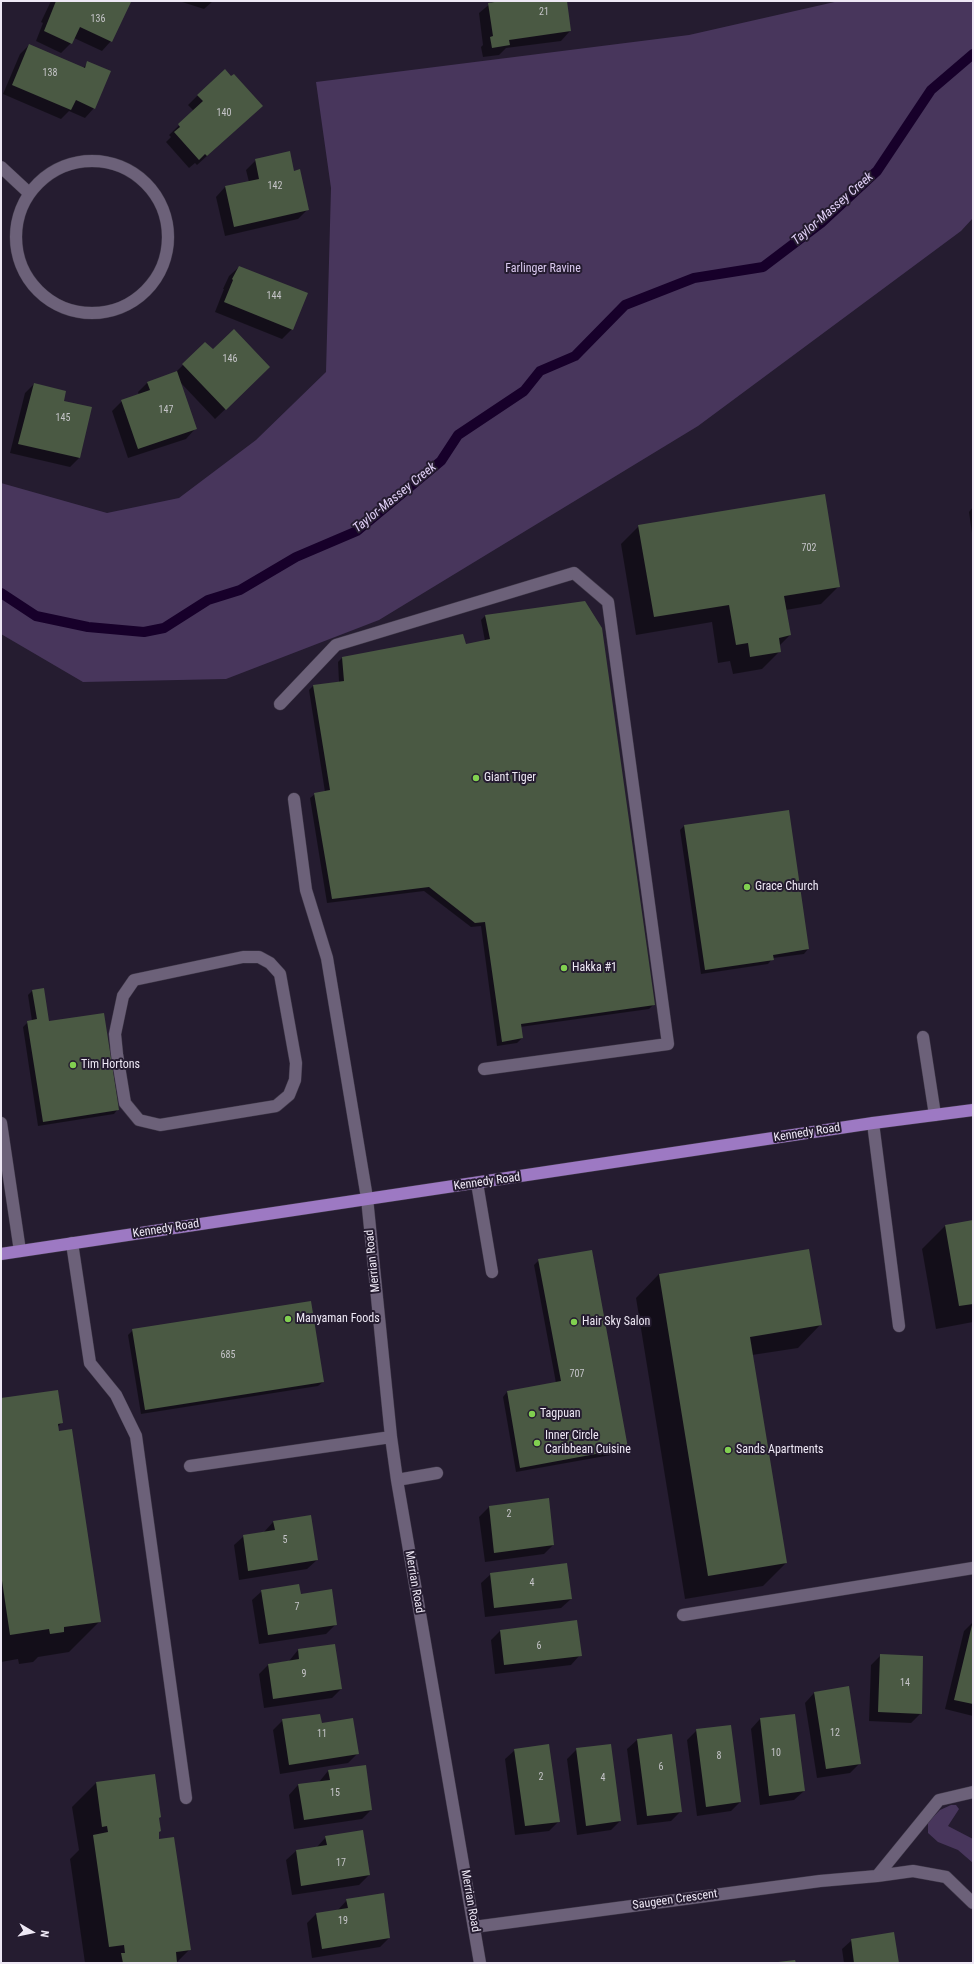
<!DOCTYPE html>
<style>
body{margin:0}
#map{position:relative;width:974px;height:1964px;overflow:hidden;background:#251c30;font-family:"Roboto Condensed",sans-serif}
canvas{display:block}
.frame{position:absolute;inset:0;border:2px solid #eee8f5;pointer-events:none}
.north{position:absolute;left:12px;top:1912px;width:40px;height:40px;-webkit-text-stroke:3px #251c30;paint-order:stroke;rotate:99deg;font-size:11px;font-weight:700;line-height:16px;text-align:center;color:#eee8f5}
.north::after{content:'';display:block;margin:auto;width:14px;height:18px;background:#eee8f5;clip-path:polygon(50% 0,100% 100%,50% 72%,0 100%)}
</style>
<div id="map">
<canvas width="974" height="1964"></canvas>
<div class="frame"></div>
<div class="north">N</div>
</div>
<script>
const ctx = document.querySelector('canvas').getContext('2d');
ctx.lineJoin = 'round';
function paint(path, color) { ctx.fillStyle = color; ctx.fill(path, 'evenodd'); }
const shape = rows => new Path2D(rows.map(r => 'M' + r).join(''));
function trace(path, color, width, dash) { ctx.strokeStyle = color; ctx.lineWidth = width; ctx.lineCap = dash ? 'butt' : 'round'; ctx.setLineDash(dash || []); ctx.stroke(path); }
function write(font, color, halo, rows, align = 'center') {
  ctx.font = font + ' "Roboto Condensed",sans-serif'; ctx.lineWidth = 4; ctx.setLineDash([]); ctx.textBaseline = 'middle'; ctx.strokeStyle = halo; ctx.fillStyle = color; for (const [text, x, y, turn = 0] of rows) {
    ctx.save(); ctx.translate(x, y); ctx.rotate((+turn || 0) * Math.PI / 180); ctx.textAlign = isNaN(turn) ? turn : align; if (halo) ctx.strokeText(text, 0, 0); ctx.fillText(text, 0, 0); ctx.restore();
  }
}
const green = shape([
 [839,1,973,1,973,218,961,231,698,426,379,620,226,679,83,682,1,634,1,483,107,513,179,498,256,440,326,372,331,188,316,82,689,35],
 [951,1805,956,1805,959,1809,948,1826,973,1839,973,1863,958,1850,938,1842,928,1833,928,1822,940,1810]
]);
const shadow = shape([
 [51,1,127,1,111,41,102,51,74,38,71,43,61,53,36,41,43,23,41,22],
 [179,1,213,1,204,9],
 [490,1,566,1,570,31,561,41,506,48,499,55,483,57,481,47,483,45,479,13,491,3],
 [29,45,83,68,88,63,94,108,85,118,69,111,61,119,3,94,20,54],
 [198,95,252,115,197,165,195,163,189,168,166,142,171,137,169,135,194,111,188,105],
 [256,160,294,172,308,209,298,219,225,236,216,197,225,187,249,182,246,170],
 [239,267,292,329,282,339,215,312,224,289,223,289,229,276],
 [205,343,213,351,259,377,215,419,179,381,195,429,186,439,128,458,112,411,122,401,139,395,138,392,147,383,175,373],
 [34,384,63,401,79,458,70,467,10,453,25,393],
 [973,507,973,540,969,512],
 [639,526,839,586,821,604,786,610,790,635,779,646,780,651,762,669,733,674,730,661,718,663,712,622,636,635,621,544],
 [485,616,654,1004,649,1009,520,1027,522,1038,517,1043,497,1046,481,926,471,927,424,891,327,903,310,798,315,794,325,792,309,690,313,686,339,682,338,662,342,658,465,646,485,641,481,620],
 [684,826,808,949,804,954,773,958,768,964,701,974,680,830],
 [43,989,48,1022,118,1109,114,1114,38,1126,23,1027,28,1022,32,1021,28,995,32,991],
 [973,1221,973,1322,936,1329,922,1249,945,1226],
 [539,1260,627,1448,622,1453,516,1472,503,1397,507,1392,556,1383,534,1265],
 [659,1274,821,1324,798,1348,752,1355,786,1563,763,1586,685,1599,636,1298],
 [133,1330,323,1382,318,1386,141,1414,128,1335],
 [1,1399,62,1422,57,1428,99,1622,69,1652,38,1657,33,1662,19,1664,18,1659,1,1662],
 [548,1500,553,1545,544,1554,485,1562,479,1517,489,1507],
 [274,1521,317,1560,307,1569,239,1580,234,1545,244,1536,264,1532],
 [491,1574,571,1599,561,1608,485,1617,481,1583],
 [262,1591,300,1595,336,1624,326,1634,259,1644,252,1600],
 [973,1622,973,1716,945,1709,964,1631],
 [500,1631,580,1655,571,1665,495,1674,491,1640],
 [298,1650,341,1689,332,1698,264,1708,259,1674,269,1664,289,1661],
 [881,1655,921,1713,911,1723,869,1721,871,1665],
 [814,1693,860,1763,850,1773,817,1778,805,1703],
 [760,1719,804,1791,794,1800,760,1805,751,1729],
 [283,1720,321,1724,357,1754,348,1763,280,1774,273,1730],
 [697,1730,740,1802,731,1811,697,1816,687,1740],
 [671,1736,681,1811,671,1821,637,1825,627,1749,637,1740],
 [577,1749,620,1821,611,1830,577,1835,567,1759],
 [515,1750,559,1821,549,1831,515,1835,505,1759],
 [328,1771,371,1810,362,1819,294,1829,289,1795,298,1785,319,1782],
 [154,1775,160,1817,158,1819,158,1840,190,1949,176,1963,85,1963,70,1859,79,1850,72,1807,96,1783],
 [326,1837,369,1875,359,1885,292,1895,286,1860,296,1851,316,1848],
 [347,1900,389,1938,380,1947,312,1958,307,1923,316,1914,337,1911],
 [852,1940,898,1963,844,1963,842,1949]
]);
const stream = shape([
 [1,593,36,616,88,627,144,632,164,628,208,600,240,590,296,557,357,531,441,461,458,435,524,391,540,371,575,356,625,305,694,278,763,267,821,223,877,171,931,90,973,54]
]);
const building = shape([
 [56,1,129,1,131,2,112,42,80,27,72,44,44,31],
 [501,1,567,1,571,31,509,40,510,45,492,48,490,37,493,36,488,3],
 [29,44,85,68,87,61,111,71,95,109,76,100,71,110,12,85],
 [225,69,231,76,234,74,263,106,207,156,205,154,199,160,174,132,180,127,178,124,203,101,197,95],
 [290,151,294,171,300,169,309,210,234,227,225,186,259,179,255,159],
 [239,266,308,293,293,330,224,302,233,280,232,279],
 [234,329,270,367,226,410,182,364,205,342,213,349],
 [177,371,197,429,138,449,121,400,150,390,147,382],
 [34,383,66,391,64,401,92,407,80,458,18,444],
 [825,494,840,587,784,596,791,635,779,638,781,652,750,657,748,643,736,645,729,605,654,617,638,525],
 [585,601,602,628,655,1005,521,1024,523,1038,502,1042,485,922,475,923,429,887,332,899,314,793,330,790,313,685,344,681,342,657,463,634,466,644,490,639,485,615],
 [789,810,809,949,773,955,774,960,705,970,684,825],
 [44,988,49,1021,104,1013,119,1110,43,1122,27,1021,37,1019,32,990],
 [973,1220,973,1304,959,1306,945,1225],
 [809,1249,822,1325,750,1337,787,1563,708,1576,659,1274],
 [592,1250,628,1448,520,1468,507,1391,561,1381,538,1259],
 [311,1301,324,1382,145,1410,132,1329],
 [58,1390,63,1423,58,1424,59,1431,72,1429,101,1622,64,1627,64,1632,50,1634,49,1629,10,1635,1,1574,1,1398],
 [549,1498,554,1545,494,1553,489,1506],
 [311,1515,318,1560,248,1571,243,1535,275,1530,273,1521],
 [567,1563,572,1599,494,1608,490,1573],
 [299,1584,301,1594,332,1589,337,1625,268,1635,261,1590],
 [577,1620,582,1656,504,1665,500,1630],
 [972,1625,973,1625,973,1704,954,1700],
 [335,1644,342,1689,273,1699,268,1664,299,1659,298,1649],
 [880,1654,923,1656,922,1714,878,1712],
 [849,1686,861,1764,826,1769,814,1692],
 [320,1714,322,1723,353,1718,359,1754,289,1765,282,1719],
 [795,1714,805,1791,769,1796,760,1718],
 [731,1725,741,1802,706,1807,696,1729],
 [672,1734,682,1812,647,1816,637,1739],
 [549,1744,560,1822,525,1826,514,1749],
 [611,1744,621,1821,586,1826,576,1748],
 [366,1765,372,1810,304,1820,298,1784,330,1780,328,1770],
 [155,1774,161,1817,159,1818,161,1831,159,1832,159,1839,174,1837,191,1950,176,1952,177,1963,123,1963,121,1953,125,1953,124,1945,109,1947,93,1835,108,1832,107,1826,102,1827,96,1782],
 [363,1830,370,1875,301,1886,296,1850,327,1845,325,1836],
 [384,1893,390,1938,322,1949,316,1913,348,1908,346,1899],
 [894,1932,899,1963,854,1963,851,1939],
 [795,1960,796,1963,778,1963,778,1962]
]);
const minor = shape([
 '16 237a76 76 0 1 1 152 0a76 76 0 1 1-152 0Z',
 [1,167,29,193],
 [280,704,336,645,574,573,608,602,668,1044,484,1069],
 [294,799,306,890,327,958,367,1198,391,1437,397,1480,480,1963],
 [243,957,259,957,270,963,280,974,296,1063,295,1080,289,1095,276,1106,160,1125,139,1120,125,1103,117,1054,115,1034,123,996,134,980,243,957],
 [923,1037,935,1115],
 [1,1123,20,1251],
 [873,1123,899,1326],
 [477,1183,492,1272],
 [72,1243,90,1363,116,1395,136,1436,186,1798],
 [190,1466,391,1437],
 [397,1480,437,1473],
 [683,1615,973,1568],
 [877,1876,939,1800,973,1792],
 [474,1927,820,1881,877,1876,913,1871,946,1877,973,1903]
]);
const major = shape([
 [1,1254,873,1123,973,1110]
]);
const markers = [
 [476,778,4,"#81d050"],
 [747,887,4,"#81d050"],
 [564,968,4,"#81d050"],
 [73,1065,4,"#81d050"],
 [288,1319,4,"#81d050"],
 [574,1322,4,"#81d050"],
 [532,1414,4,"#81d050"],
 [537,1443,4,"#81d050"],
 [728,1450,4,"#81d050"]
];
const numberNames = [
 ["21",544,12],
 ["136",98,19],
 ["138",50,73],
 ["140",224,113],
 ["142",275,186],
 ["144",274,296],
 ["146",230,359],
 ["147",166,410],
 ["145",63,418],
 ["702",809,548],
 ["685",228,1355],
 ["707",577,1374],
 ["2",509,1514],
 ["5",285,1540],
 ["4",532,1583],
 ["7",297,1607],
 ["6",539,1646],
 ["9",304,1674],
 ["14",905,1683],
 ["12",835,1733],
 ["11",322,1734],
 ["10",776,1753],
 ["8",719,1756],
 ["6",661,1767],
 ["2",541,1777],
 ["4",603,1778],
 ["15",335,1793],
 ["17",341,1863],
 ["19",343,1921]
];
const parkNames = [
 ["Farlinger Ravine",543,269]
];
const poiNames = [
 ["Giant Tiger",484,778],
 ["Grace Church",755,887],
 ["Hakka #1",572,968],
 ["Tim Hortons",81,1065],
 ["Manyaman Foods",296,1319],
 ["Hair Sky Salon",582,1322],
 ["Tagpuan",540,1414],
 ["Inner Circle",545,1436],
 ["Caribbean Cuisine",545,1450],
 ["Sands Apartments",736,1450]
];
const streetNames = [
 ["Kennedy Road",807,1133,-9],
 ["Kennedy Road",487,1182,-8],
 ["Kennedy Road",166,1229,-9],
 ["Merrian Road",373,1261,-96],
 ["Merrian Road",414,1582,80],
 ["Saugeen Crescent",675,1900,-8],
 ["Merrian Road",470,1901,80]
];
const waterNames = [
 ["Taylor-Massey Creek",833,209,-41],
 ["Taylor-Massey Creek",395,498,-39]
];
paint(green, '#48365c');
paint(shadow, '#0007');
trace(stream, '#17002a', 10);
paint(building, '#4a5943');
trace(minor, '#3f3848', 13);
trace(major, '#3f3848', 13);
trace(minor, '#6c6179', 12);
trace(major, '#9d79c3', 12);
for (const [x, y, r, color] of markers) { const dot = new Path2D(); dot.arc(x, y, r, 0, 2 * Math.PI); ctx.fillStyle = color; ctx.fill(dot); trace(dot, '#251c30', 1.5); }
write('10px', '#c5c4c8', null, numberNames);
write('12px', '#dccbf1', '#251c30', parkNames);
write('12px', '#eee8f5', '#251c30', poiNames, 'left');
write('12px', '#eee8f5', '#251c30', streetNames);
write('italic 13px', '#e1d0f7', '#251c30', waterNames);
</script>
